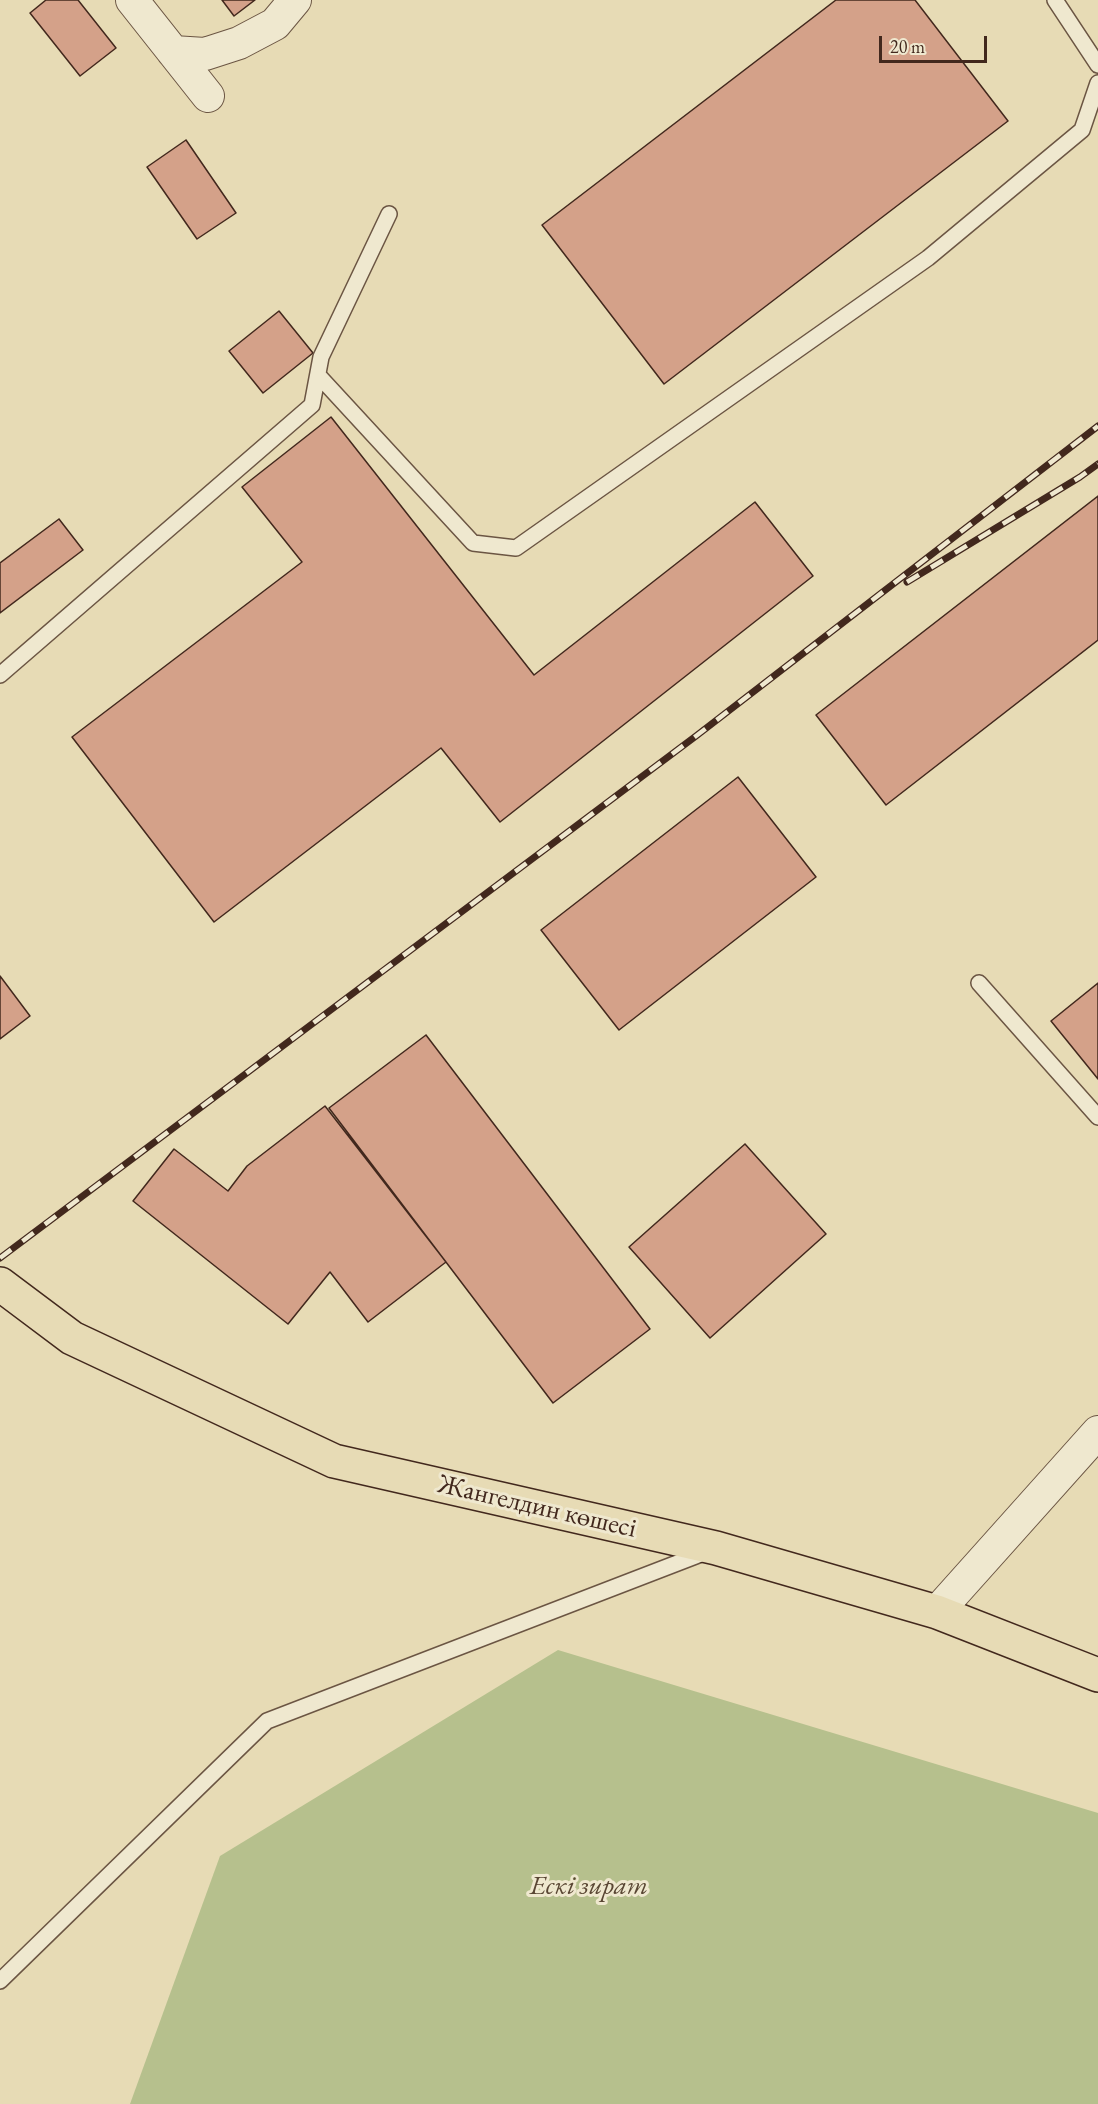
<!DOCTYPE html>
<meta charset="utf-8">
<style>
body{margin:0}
#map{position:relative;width:1098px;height:2104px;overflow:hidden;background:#e7dbb5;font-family:"EB Garamond",serif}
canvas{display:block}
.scale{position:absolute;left:879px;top:36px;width:108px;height:27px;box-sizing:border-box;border:3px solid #42281d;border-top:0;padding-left:8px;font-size:18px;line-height:21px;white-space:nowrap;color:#42281d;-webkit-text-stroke:4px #efe8cf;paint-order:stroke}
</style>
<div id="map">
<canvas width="1098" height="2104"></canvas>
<div class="scale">20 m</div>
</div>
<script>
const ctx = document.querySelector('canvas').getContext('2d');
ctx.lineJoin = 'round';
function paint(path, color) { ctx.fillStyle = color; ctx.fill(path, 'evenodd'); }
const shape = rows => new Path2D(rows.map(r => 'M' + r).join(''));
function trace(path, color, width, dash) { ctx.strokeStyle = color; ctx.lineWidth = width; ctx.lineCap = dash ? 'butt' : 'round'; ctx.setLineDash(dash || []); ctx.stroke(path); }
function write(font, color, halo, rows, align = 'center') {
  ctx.font = font + ' "EB Garamond",serif'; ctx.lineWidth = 6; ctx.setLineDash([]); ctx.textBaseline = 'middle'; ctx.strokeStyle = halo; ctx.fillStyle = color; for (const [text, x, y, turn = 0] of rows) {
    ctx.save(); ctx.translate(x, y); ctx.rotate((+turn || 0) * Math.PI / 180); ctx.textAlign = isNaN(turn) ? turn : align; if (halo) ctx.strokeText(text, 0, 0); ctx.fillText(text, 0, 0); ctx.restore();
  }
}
const green = shape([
 [558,1650,1098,1813,1098,2104,130,2104,220,1856]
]);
const building = shape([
 [46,0,78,0,116,48,80,76,30,13,46,0],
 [222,0,255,0,234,16,222,0],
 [836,0,915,0,1008,121,664,384,542,225,836,0],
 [186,140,236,213,197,239,147,167,186,140],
 [279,311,313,353,263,393,229,351,279,311],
 [331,417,534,675,755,502,813,576,500,822,441,748,214,922,72,737,302,562,242,487,331,417],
 [1098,496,1098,640,886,805,816,715,1098,496],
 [59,519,83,550,0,613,0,563,59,519],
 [738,777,816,877,619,1030,541,930,738,777],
 [0,976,30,1016,0,1039,0,976],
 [1098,983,1098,1079,1051,1021,1098,983],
 [426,1035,650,1329,553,1403,329,1108,426,1035],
 [325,1106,446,1262,368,1322,330,1272,288,1324,133,1201,174,1149,228,1191,247,1166,325,1106],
 [745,1144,826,1234,710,1338,629,1247,745,1144]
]);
const service = shape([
 [1055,0,1098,65],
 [318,375,473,543,516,548,928,258,1082,130,1098,83],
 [0,675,312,405,321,357,389,214],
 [979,983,1098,1117],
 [0,1981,267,1721,706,1552]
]);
const minor = shape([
 [132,0,208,96],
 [173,52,205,54,239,43,275,24,295,0],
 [937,1612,1098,1432]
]);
const trunk = shape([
 [0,1284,72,1338,334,1461,716,1548,937,1612,1098,1675]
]);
const rail = shape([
 [907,582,1080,477,1098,464],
 [0,1258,696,736,1098,426]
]);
const streetNames = [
 ["Жангелдин көшесі",537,1507,13]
];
const parkNames = [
 ["Ескі зират",589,1887]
];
paint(green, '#b6c08d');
paint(building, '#d4a189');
trace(building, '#42281d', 1.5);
trace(service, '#6b5543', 18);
trace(minor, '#6b5543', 34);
trace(trunk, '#42281d', 36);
trace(service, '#efe8cf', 15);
trace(minor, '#efe8cf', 32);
trace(trunk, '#e7dbb5', 33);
trace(rail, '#42281d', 7);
trace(rail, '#efe8cf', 4.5, [14]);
write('27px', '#42281d', '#efe8cf', streetNames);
write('italic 27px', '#594633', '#efe8cf', parkNames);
</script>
